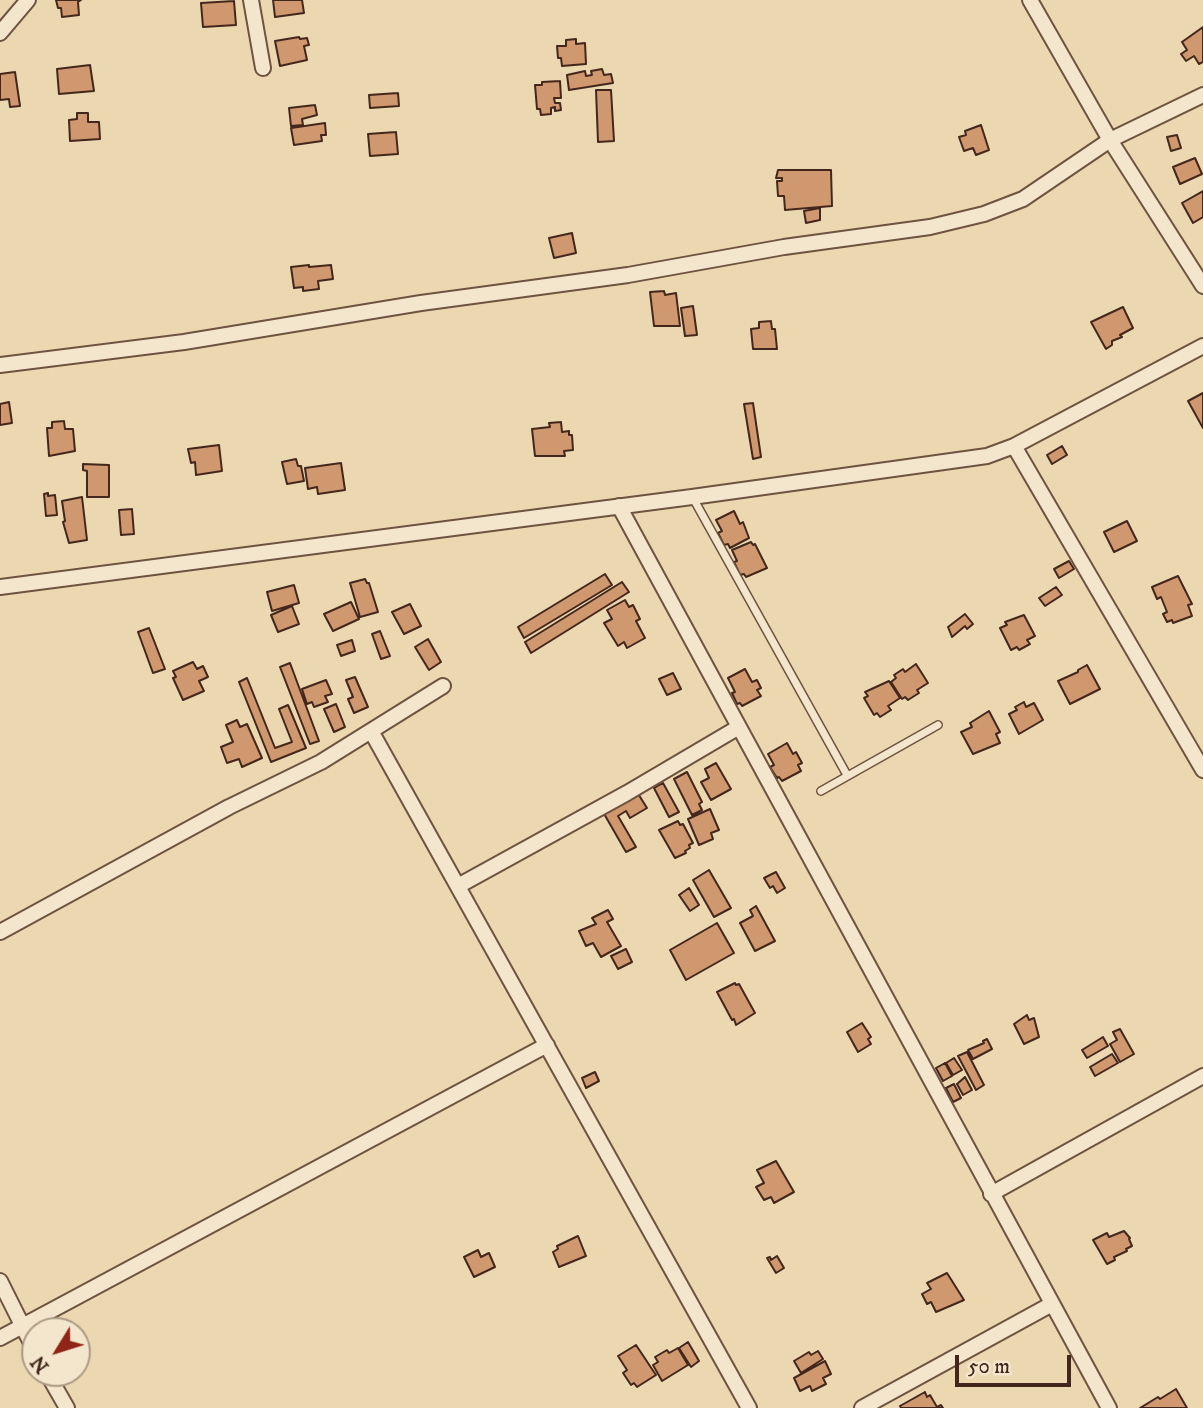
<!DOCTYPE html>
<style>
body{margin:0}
#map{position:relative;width:1203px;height:1408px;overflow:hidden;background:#ecd8b0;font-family:"IM FELL DW Pica",serif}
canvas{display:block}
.north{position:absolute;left:21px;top:1317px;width:70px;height:70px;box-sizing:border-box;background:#f3e6cc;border:2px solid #ad9a86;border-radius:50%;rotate:232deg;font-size:19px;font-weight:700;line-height:28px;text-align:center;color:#44271c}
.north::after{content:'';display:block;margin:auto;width:24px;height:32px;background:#8f2418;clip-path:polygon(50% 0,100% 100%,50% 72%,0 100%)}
.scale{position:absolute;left:955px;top:1355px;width:116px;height:32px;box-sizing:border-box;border:4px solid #44271c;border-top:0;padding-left:9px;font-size:21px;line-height:24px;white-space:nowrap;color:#44271c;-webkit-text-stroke:5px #f3e6cc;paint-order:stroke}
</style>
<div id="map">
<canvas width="1203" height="1408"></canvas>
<div class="north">N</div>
<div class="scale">50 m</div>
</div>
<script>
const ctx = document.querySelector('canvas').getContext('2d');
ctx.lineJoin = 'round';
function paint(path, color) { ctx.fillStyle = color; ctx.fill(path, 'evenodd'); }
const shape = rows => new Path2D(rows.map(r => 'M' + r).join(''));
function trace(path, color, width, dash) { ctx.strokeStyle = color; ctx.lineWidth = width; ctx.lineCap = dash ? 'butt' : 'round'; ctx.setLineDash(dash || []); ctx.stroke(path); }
const building = shape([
 [56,0,81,0,78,2,79,15,62,17,61,8,58,8,56,0],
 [273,0,302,0,304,13,275,17,273,0],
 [234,1,236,25,203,27,201,3,234,1],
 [1203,27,1203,62,1199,64,1194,56,1186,61,1181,54,1187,50,1182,42,1203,27],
 [299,37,300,39,307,38,309,45,304,46,307,60,280,66,275,41,299,37],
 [576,39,576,44,585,43,586,64,562,66,561,58,558,58,557,46,566,46,566,40,576,39],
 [90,65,94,91,59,94,57,69,90,65],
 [602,69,604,75,611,74,613,83,569,90,567,75,585,71,586,76,592,75,591,71,602,69],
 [15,72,20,106,10,107,9,99,0,100,0,74,15,72],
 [560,81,561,98,554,98,555,103,560,103,561,110,555,111,555,107,551,108,551,114,541,115,540,109,537,109,535,85,542,85,542,82,560,81],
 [596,90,611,90,614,141,598,142,596,90],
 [398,93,399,106,370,108,369,95,398,93],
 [315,105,317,115,302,119,303,125,291,126,289,108,315,105],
 [77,113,88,113,88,122,99,122,100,139,70,141,69,120,77,119,77,113],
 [325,123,326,135,321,135,322,141,294,145,291,128,325,123],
 [981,125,989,150,976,155,973,148,964,151,959,137,966,135,965,131,981,125],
 [396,132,398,154,370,156,368,134,396,132],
 [1177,135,1181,148,1171,151,1167,137,1177,135],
 [1195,158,1202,174,1180,184,1173,167,1195,158],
 [778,170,831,170,832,206,785,210,784,196,778,196,777,181,782,181,782,178,776,178,778,170],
 [1203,191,1203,217,1193,223,1182,203,1203,191],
 [820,208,820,220,806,223,804,211,820,208],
 [572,233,576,253,554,258,549,238,572,233],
 [309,265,309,267,331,265,333,279,318,281,319,289,303,291,303,287,294,288,291,267,309,265],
 [664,291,665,295,676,293,680,326,654,326,650,292,664,291],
 [693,306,697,335,685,336,681,308,693,306],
 [1123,307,1133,328,1120,335,1122,337,1112,341,1112,345,1106,349,1091,322,1123,307],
 [771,321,772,329,775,329,777,349,753,349,751,329,759,328,759,322,771,321],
 [1203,393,1203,428,1188,401,1203,393],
 [9,402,12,423,0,425,0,404,9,402],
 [753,403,761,457,753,459,744,404,753,403],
 [64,421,65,429,73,429,75,451,49,456,47,428,52,428,52,422,64,421],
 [561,422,562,432,569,431,569,435,572,435,573,450,564,451,565,456,535,456,532,429,550,427,549,423,561,422],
 [219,445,222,471,196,475,195,462,191,463,188,449,219,445],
 [1062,446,1067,455,1052,464,1047,455,1062,446],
 [296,459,298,466,301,466,304,481,287,484,282,462,296,459],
 [341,463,345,490,318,494,317,487,308,489,305,468,341,463],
 [83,464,109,465,109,497,87,497,87,471,83,470,83,464],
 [48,493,48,496,55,495,57,515,46,516,44,494,48,493],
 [82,497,87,540,69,543,63,522,65,521,62,501,82,497],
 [132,509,134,534,121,535,119,510,132,509],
 [734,511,740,524,743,522,749,538,730,548,728,544,724,545,718,533,722,531,716,520,734,511],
 [1127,521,1137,541,1114,552,1104,532,1127,521],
 [751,542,753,545,755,544,767,568,746,577,744,574,740,575,734,562,737,561,732,550,751,542],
 [1069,561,1074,569,1059,578,1054,569,1069,561],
 [605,574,612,585,524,638,518,627,605,574],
 [1178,576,1192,604,1188,605,1192,616,1173,623,1172,620,1167,622,1163,614,1167,612,1161,597,1157,599,1152,587,1178,576],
 [365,579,367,583,369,583,378,612,360,617,350,583,365,579],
 [622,582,629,592,531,653,525,642,622,582],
 [294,585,299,603,272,611,267,592,294,585],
 [1056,587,1062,595,1045,606,1039,598,1056,587],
 [625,600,629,607,633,605,640,619,636,621,645,638,627,648,624,642,618,646,604,623,612,619,607,610,625,600],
 [351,602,359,619,333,631,324,614,351,602],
 [410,604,421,626,404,634,392,612,410,604],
 [292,606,299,624,278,632,271,615,292,606],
 [965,614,973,624,967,629,965,626,952,637,948,627,965,614],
 [1024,615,1035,636,1027,640,1030,644,1019,650,1017,647,1011,650,1000,628,1007,625,1005,622,1024,615],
 [149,628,165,669,153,673,138,632,149,628],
 [380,631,390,656,381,659,372,634,380,631],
 [428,639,441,662,429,670,415,647,428,639],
 [352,640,355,651,341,656,337,645,352,640],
 [193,662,197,669,203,666,208,677,199,681,204,691,183,700,173,678,176,677,173,671,193,662],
 [290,663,319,741,310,744,280,667,290,663],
 [916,664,928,683,917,690,919,693,908,700,905,697,902,699,891,682,896,678,894,675,903,669,905,672,916,664],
 [1087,665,1100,689,1070,704,1058,681,1078,672,1078,670,1087,665],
 [745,669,752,682,757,680,761,688,757,690,761,696,742,706,740,703,737,704,732,693,735,692,728,678,745,669],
 [673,673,681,689,667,695,659,679,673,673],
 [355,677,368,707,354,713,348,699,353,697,346,680,355,677],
 [247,678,275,748,292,742,279,709,288,705,306,748,271,762,239,682,247,678],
 [326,680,332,694,325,696,328,702,314,707,312,702,307,704,302,689,326,680],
 [889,681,900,698,888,706,891,710,880,717,877,713,874,715,864,698,868,696,865,692,889,681],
 [1024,702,1026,707,1034,703,1043,720,1019,734,1009,714,1017,710,1015,707,1024,702],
 [336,704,345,727,334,732,324,709,336,704],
 [989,711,1000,732,996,734,1000,743,973,754,961,732,972,727,970,723,989,711],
 [237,720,240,727,247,724,262,758,242,767,239,759,227,763,221,747,233,742,226,725,237,720],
 [787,743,793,754,796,752,802,763,798,765,801,771,782,781,779,777,777,778,770,767,774,765,768,754,787,743],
 [716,763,731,789,711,800,701,782,709,778,705,769,716,763],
 [687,772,702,802,699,804,702,810,692,815,674,779,687,772],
 [663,783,679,812,669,817,654,788,663,783],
 [637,792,647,808,630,818,626,811,618,816,636,847,626,852,603,812,637,792],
 [710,809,719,830,711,833,713,839,699,845,688,819,710,809],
 [678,821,680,825,683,824,693,843,689,845,690,848,685,851,686,853,675,858,659,830,678,821],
 [709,870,731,908,714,917,693,880,709,870],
 [776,872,785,888,777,893,773,886,770,888,764,878,776,872],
 [689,888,699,905,690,911,679,895,689,888],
 [756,906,775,941,755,951,740,923,753,916,750,910,756,906],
 [608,910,613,919,607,922,621,946,601,957,593,943,586,946,579,931,596,924,592,918,608,910],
 [717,923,734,953,686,980,670,950,717,923],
 [626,949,632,962,618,969,611,956,626,949],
 [735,983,736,985,739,984,755,1013,736,1025,734,1019,732,1020,717,992,735,983],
 [1027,1015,1029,1020,1034,1018,1039,1037,1024,1044,1014,1024,1027,1015],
 [862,1023,871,1037,868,1039,871,1044,858,1052,847,1032,862,1023],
 [1120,1029,1134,1054,1120,1062,1110,1044,1117,1040,1113,1032,1120,1029],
 [1103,1037,1108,1046,1087,1058,1082,1050,1103,1037],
 [987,1039,992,1049,973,1059,968,1050,984,1043,983,1041,987,1039],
 [967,1052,984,1085,976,1090,958,1056,967,1052],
 [1112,1054,1118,1063,1095,1076,1090,1067,1112,1054],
 [954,1058,962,1070,953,1075,946,1063,954,1058],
 [945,1063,952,1076,943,1081,936,1068,945,1063],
 [595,1072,599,1081,586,1088,582,1078,595,1072],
 [965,1077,972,1090,963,1095,957,1084,965,1077],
 [954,1084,961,1098,953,1102,946,1088,954,1084],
 [776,1161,794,1192,774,1203,771,1197,764,1200,756,1187,764,1183,757,1170,776,1161],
 [1124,1231,1130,1238,1129,1239,1132,1246,1126,1249,1127,1251,1114,1257,1115,1260,1107,1264,1093,1240,1107,1233,1109,1237,1124,1231],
 [578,1236,586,1256,559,1267,553,1252,558,1249,557,1246,578,1236],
 [478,1250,481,1257,489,1253,495,1267,474,1277,464,1257,478,1250],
 [777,1256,784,1268,776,1273,767,1258,770,1257,771,1260,777,1256],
 [947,1273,964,1300,936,1312,931,1302,927,1304,922,1294,931,1289,927,1283,947,1273],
 [688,1342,699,1361,691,1367,679,1348,688,1342],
 [636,1345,656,1375,637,1387,634,1383,631,1385,623,1373,627,1370,618,1356,636,1345],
 [678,1348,688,1365,662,1381,653,1365,658,1362,655,1357,667,1350,669,1353,678,1348],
 [818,1351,823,1359,801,1373,794,1361,809,1352,811,1355,818,1351],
 [825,1361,831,1374,823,1378,826,1384,812,1391,810,1386,800,1391,794,1378,825,1361],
 [1176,1389,1187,1408,1140,1408,1158,1397,1160,1399,1176,1389],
 [925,1392,927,1397,930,1395,937,1407,941,1405,943,1408,901,1408,900,1406,925,1392]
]);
const lane = shape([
 [693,498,847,775],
 [821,791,938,725]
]);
const street = shape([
 [251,0,263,68],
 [1030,0,1110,140,1203,286],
 [0,33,28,0],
 [0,365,184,342,421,303,628,275,784,247,930,227,984,214,1023,199,1110,140,1203,95],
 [1014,446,1203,770],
 [619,506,1109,1408],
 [0,587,692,497,987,456,1014,446,1203,346],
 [371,731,749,1408],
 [458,886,627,793,739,727],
 [0,932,229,807,321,762,443,686],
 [991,1194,1203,1076],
 [0,1281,35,1351],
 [0,1338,547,1045],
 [47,1373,67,1408],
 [862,1408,1052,1304]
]);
paint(building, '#d0986f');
trace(building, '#44271c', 2);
trace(lane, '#6e5341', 10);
trace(street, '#6e5341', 18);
trace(lane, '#f3e6cc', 7);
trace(street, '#f3e6cc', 14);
</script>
